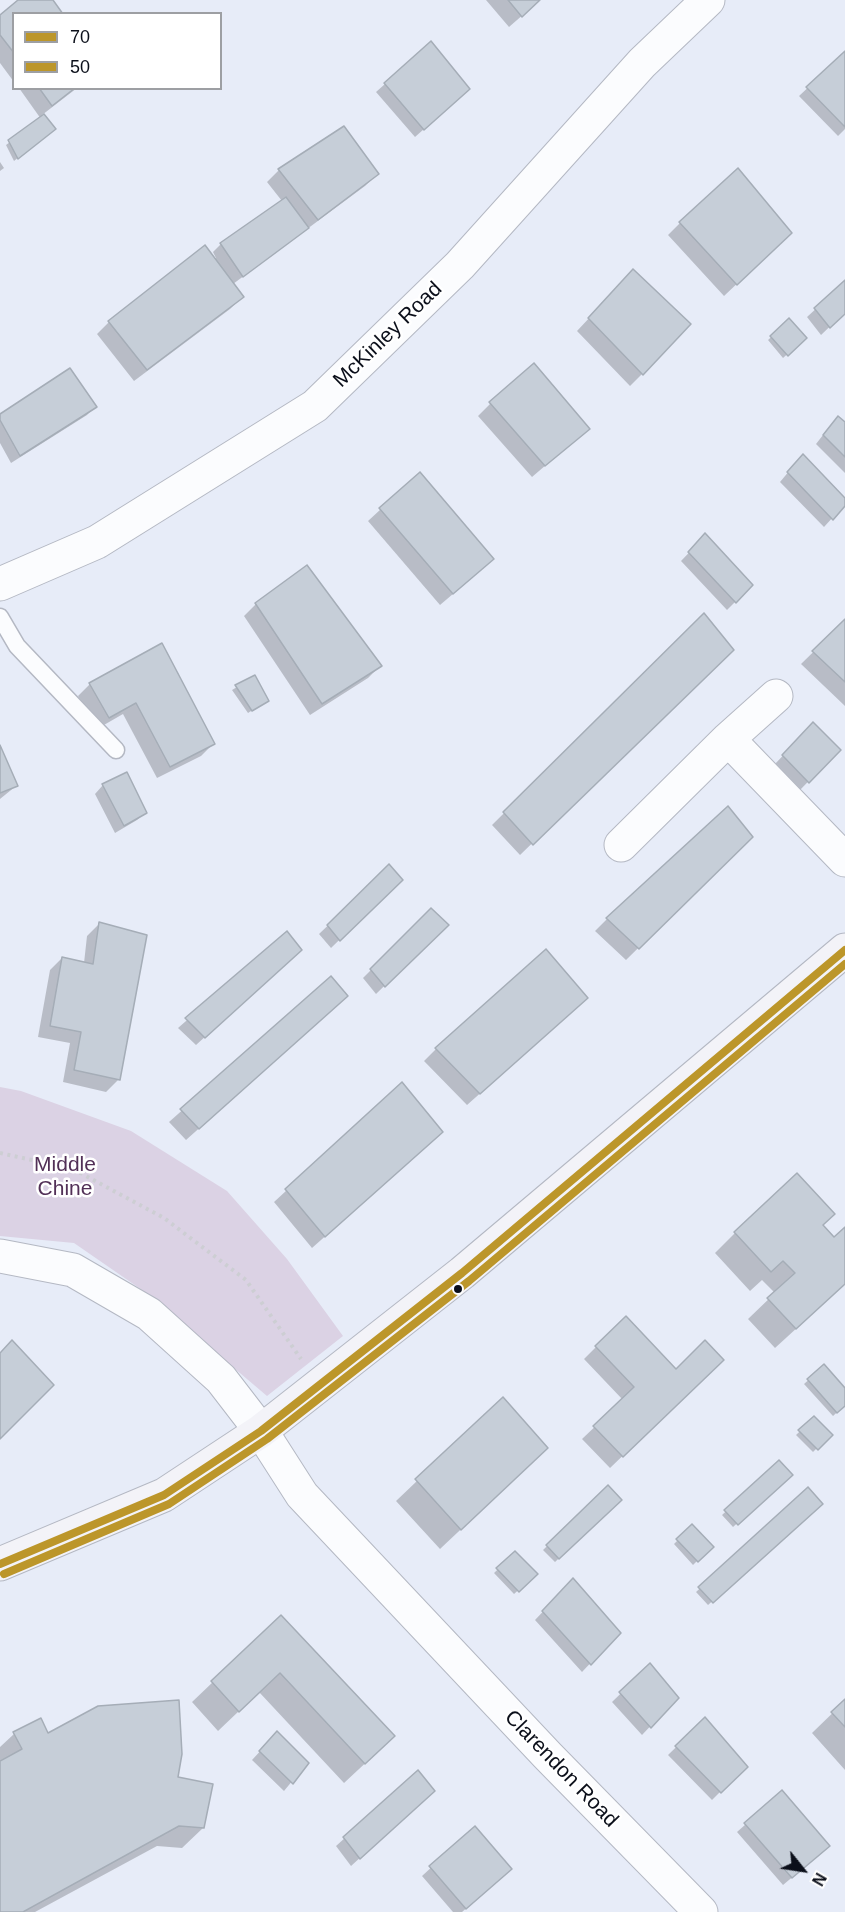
<!DOCTYPE html>
<style>
body{margin:0}
#map{position:relative;width:845px;height:1912px;overflow:hidden;background:#e7ecf8;font-family:Helvetica,sans-serif}
canvas{display:block}
.legend{position:absolute;left:12px;top:12px;width:210px;height:78px;box-sizing:border-box;background:#fff;border:2px solid #9d9fa3;margin:0;padding:8px 10px;list-style:none;font-size:18px;color:#0b0f1a}
.legend li{display:flex;align-items:center;gap:12px;height:30px}
.legend b{width:30px;border:2px solid #9d9fa3}
.north{position:absolute;left:773px;top:1840px;width:60px;height:60px;-webkit-text-stroke:4px #fff;paint-order:stroke;rotate:120deg;font-size:16px;font-weight:700;line-height:24px;text-align:center;color:#0b0f1a}
.north::after{content:'';display:block;margin:auto;width:21px;height:27px;background:#0b0f1a;clip-path:polygon(50% 0,100% 100%,50% 72%,0 100%)}
</style>
<div id="map">
<canvas width="845" height="1912"></canvas>
<ul class="legend">
<li><b style="height:8px;background:#bc962a"></b>70</li>
<li><b style="height:8px;background:#bc962a"></b>50</li>
</ul>
<div class="north">N</div>
</div>
<script>
const ctx = document.querySelector('canvas').getContext('2d');
ctx.lineJoin = 'round';
function paint(path, color) { ctx.fillStyle = color; ctx.fill(path, 'evenodd'); }
const shape = rows => new Path2D(rows.map(r => 'M' + r).join(''));
function trace(path, color, width, dash) { ctx.strokeStyle = color; ctx.lineWidth = width; ctx.lineCap = dash ? 'butt' : 'round'; ctx.setLineDash(dash || []); ctx.stroke(path); }
function write(font, color, halo, rows, align = 'center') {
  ctx.font = font + ' Helvetica,sans-serif'; ctx.lineWidth = 5; ctx.setLineDash([]); ctx.textBaseline = 'middle'; ctx.strokeStyle = halo; ctx.fillStyle = color; for (const [text, x, y, turn = 0] of rows) {
    ctx.save(); ctx.translate(x, y); ctx.rotate((+turn || 0) * Math.PI / 180); ctx.textAlign = isNaN(turn) ? turn : align; if (halo) ctx.strokeText(text, 0, 0); ctx.fillText(text, 0, 0); ctx.restore();
  }
}
const green = shape([
 [0,1087,21,1091,131,1131,227,1191,287,1259,343,1336,267,1396,142,1290,74,1243,0,1236]
]);
const shadow = shape([
 [21,0,51,0,14,14,14,82,0,63,0,17],
 [486,0,540,0,509,27],
 [431,43,460,97,415,137,376,92],
 [845,53,845,129,838,136,799,96],
 [19,88,77,88,42,115,54,128,14,161,6,145,41,119],
 [0,162,4,168,0,171],
 [279,170,377,174,365,186,233,284,242,297,230,309,134,381,97,334,109,322,216,258,213,252,221,244,282,201,267,182],
 [680,223,778,245,724,296,668,235],
 [845,282,845,312,821,335,807,317],
 [621,284,642,374,630,386,577,331],
 [789,321,805,338,783,358,768,340],
 [490,404,588,429,532,477,478,416],
 [95,406,87,415,11,463,0,443,0,416],
 [845,424,845,473,816,444,830,426],
 [795,464,845,500,845,504,824,527,780,482],
 [381,509,480,571,440,605,368,521],
 [705,536,735,602,727,610,681,561],
 [256,604,380,666,368,678,310,715,244,616],
 [704,615,732,650,520,855,492,825],
 [845,621,845,706,801,664],
 [162,645,213,744,201,756,157,778,123,714,97,729,78,696,90,684],
 [254,677,268,700,248,713,232,690],
 [813,724,839,750,800,790,775,764],
 [0,749,16,786,0,799],
 [103,785,146,812,137,820,115,833,95,794],
 [751,837,626,960,595,931,607,919],
 [389,867,401,880,331,948,319,934],
 [431,910,447,925,376,994,363,978],
 [99,924,146,936,118,1080,106,1092,63,1082,70,1043,38,1037,50,970,62,958,84,963,87,936],
 [287,933,292,958,196,1045,178,1028],
 [331,978,334,1008,186,1140,169,1122],
 [574,1010,467,1105,424,1061,436,1049],
 [402,1084,429,1144,312,1248,274,1202],
 [821,1226,834,1239,845,1229,845,1284,775,1348,748,1319,775,1293,762,1280,750,1291,715,1253,735,1233],
 [596,1347,676,1371,710,1372,610,1468,582,1439,623,1400,584,1359],
 [824,1366,845,1390,845,1405,833,1416,804,1384],
 [503,1399,526,1468,440,1549,396,1501],
 [814,1418,830,1435,813,1452,796,1435],
 [779,1462,791,1474,733,1527,722,1515],
 [608,1487,620,1500,555,1562,543,1550],
 [808,1489,821,1504,708,1605,696,1592],
 [692,1526,711,1547,693,1565,674,1544],
 [515,1553,536,1574,514,1594,494,1573],
 [573,1580,619,1633,582,1672,535,1620],
 [281,1617,373,1756,344,1783,259,1692,218,1731,192,1702],
 [650,1665,677,1698,642,1735,612,1702],
 [845,1701,845,1770,812,1733],
 [705,1719,746,1766,712,1800,668,1755],
 [40,1720,47,1735,176,1779,203,1828,182,1848,157,1846,35,1912,0,1912,0,1747,14,1734],
 [277,1733,307,1763,284,1791,252,1760],
 [418,1772,425,1799,351,1866,336,1846],
 [746,1824,820,1854,783,1885,737,1832],
 [474,1828,502,1877,462,1912,453,1912,422,1876]
]);
const building = shape([
 [18,0,53,0,63,14,14,14,14,53,0,35,0,15,18,0],
 [508,0,540,0,522,17,508,0],
 [431,41,470,89,424,130,384,83,431,41],
 [845,51,845,127,806,87,845,51],
 [39,88,75,88,52,106,39,88],
 [44,114,56,129,18,159,8,140,44,114],
 [344,126,379,174,318,220,278,169,344,126],
 [738,168,792,233,737,285,679,222,738,168],
 [286,197,309,228,243,277,220,243,286,197],
 [205,245,244,297,147,370,108,321,205,245],
 [633,269,691,324,643,375,588,318,633,269],
 [845,280,845,314,830,328,814,308,845,280],
 [789,318,807,338,788,356,770,336,789,318],
 [534,363,590,429,545,466,489,402,534,363],
 [70,368,97,407,20,456,0,420,0,414,70,368],
 [838,416,845,422,845,457,823,435,838,416],
 [803,454,845,498,845,506,833,520,787,472,803,454],
 [420,472,494,559,453,594,379,508,420,472],
 [705,533,753,585,736,603,688,552,705,533],
 [307,565,382,666,322,704,255,603,307,565],
 [704,613,734,650,533,845,503,812,704,613],
 [845,619,845,682,812,651,845,619],
 [162,643,215,744,170,767,136,703,109,718,89,683,162,643],
 [255,675,269,701,252,711,235,685,255,675],
 [813,722,841,750,809,783,782,755,813,722],
 [0,745,18,786,0,793,0,745],
 [127,772,147,813,124,826,102,784,127,772],
 [728,806,753,837,639,949,606,918,728,806],
 [389,864,403,880,340,941,327,925,389,864],
 [431,908,449,925,385,987,370,969,431,908],
 [99,922,147,935,120,1080,74,1070,81,1032,50,1026,62,957,93,964,99,922],
 [287,931,302,950,205,1038,185,1018,287,931],
 [546,949,588,998,480,1094,435,1048,546,949],
 [331,976,348,996,199,1129,180,1109,331,976],
 [402,1082,443,1132,325,1237,285,1189,402,1082],
 [797,1173,835,1214,823,1225,834,1237,845,1227,845,1284,796,1329,767,1298,795,1273,783,1261,771,1272,734,1232,797,1173],
 [626,1316,676,1369,705,1340,724,1360,623,1457,593,1426,634,1387,595,1346,626,1316],
 [12,1340,54,1385,0,1439,0,1353,12,1340],
 [824,1364,845,1388,845,1406,837,1413,807,1379,824,1364],
 [503,1397,548,1448,461,1530,415,1479,503,1397],
 [814,1416,833,1435,818,1450,798,1430,814,1416],
 [779,1460,793,1475,738,1525,724,1510,779,1460],
 [608,1485,622,1500,559,1559,546,1545,608,1485],
 [808,1487,823,1504,713,1603,698,1587,808,1487],
 [692,1524,714,1547,698,1562,676,1539,692,1524],
 [515,1551,538,1574,519,1592,496,1568,515,1551],
 [573,1578,621,1633,591,1665,542,1611,573,1578],
 [281,1615,395,1736,365,1764,280,1673,239,1712,211,1681,281,1615],
 [650,1663,679,1698,651,1728,619,1692,650,1663],
 [845,1699,845,1727,831,1712,845,1699],
 [179,1700,182,1754,178,1777,213,1784,204,1828,179,1826,23,1912,0,1912,0,1761,22,1749,13,1732,41,1718,48,1733,98,1706,179,1700],
 [705,1717,748,1767,721,1793,675,1746,705,1717],
 [277,1731,309,1763,293,1784,259,1751,277,1731],
 [418,1770,435,1791,360,1859,343,1837,418,1770],
 [782,1790,830,1846,792,1878,744,1823,782,1790],
 [475,1826,512,1869,466,1909,429,1866,475,1826]
]);
const path = shape([
 [0,1153,73,1169,164,1218,246,1280,301,1359]
]);
const lane = shape([
 [0,617,17,646,116,750]
]);
const street = shape([
 [0,584,97,542,315,406,460,265,642,63,708,0],
 [728,739,845,860],
 [621,845,728,739,776,696],
 [0,1256,73,1270,149,1314,221,1379,261,1431,302,1495,548,1756,701,1912]
]);
const secondary = shape([
 [0,1564,164,1495,261,1431,462,1273,845,950]
]);
const bus1 = shape([
 [0,1564,164,1495,261,1431,462,1273,845,950]
]);
const bus2 = shape([
 [4,1574,169,1504,267,1439,469,1281,845,964]
]);
const markers = [
 [458,1289,5,"#0b0f1a"]
];
const streetNames = [
 ["McKinley Road",388,335,-44],
 ["Clarendon Road",561,1769,46]
];
const parkNames = [
 ["Middle",65,1165],
 ["Chine",65,1189]
];
paint(green, '#dbd2e4');
paint(shadow, '#0003');
paint(building, '#c6ced8');
trace(building, '#a5adb7', 1.5);
trace(lane, '#b4b8c3', 19);
trace(street, '#b4b8c3', 35);
trace(secondary, '#b4b8c3', 35);
trace(path, '#cdced3', 4, [3, 4.5]);
trace(lane, '#fbfcfe', 16);
trace(street, '#fbfcfe', 33);
trace(secondary, '#f3f3f8', 33);
trace(bus1, '#bc962a', 8);
trace(bus2, '#bc962a', 8);
for (const [x, y, r, color] of markers) { const dot = new Path2D(); dot.arc(x, y, r, 0, 2 * Math.PI); ctx.fillStyle = color; ctx.fill(dot); trace(dot, '#fff', 2); }
write('21px', '#0b0f1a', '#fff', streetNames);
write('21px', '#523057', '#fff', parkNames);
</script>
